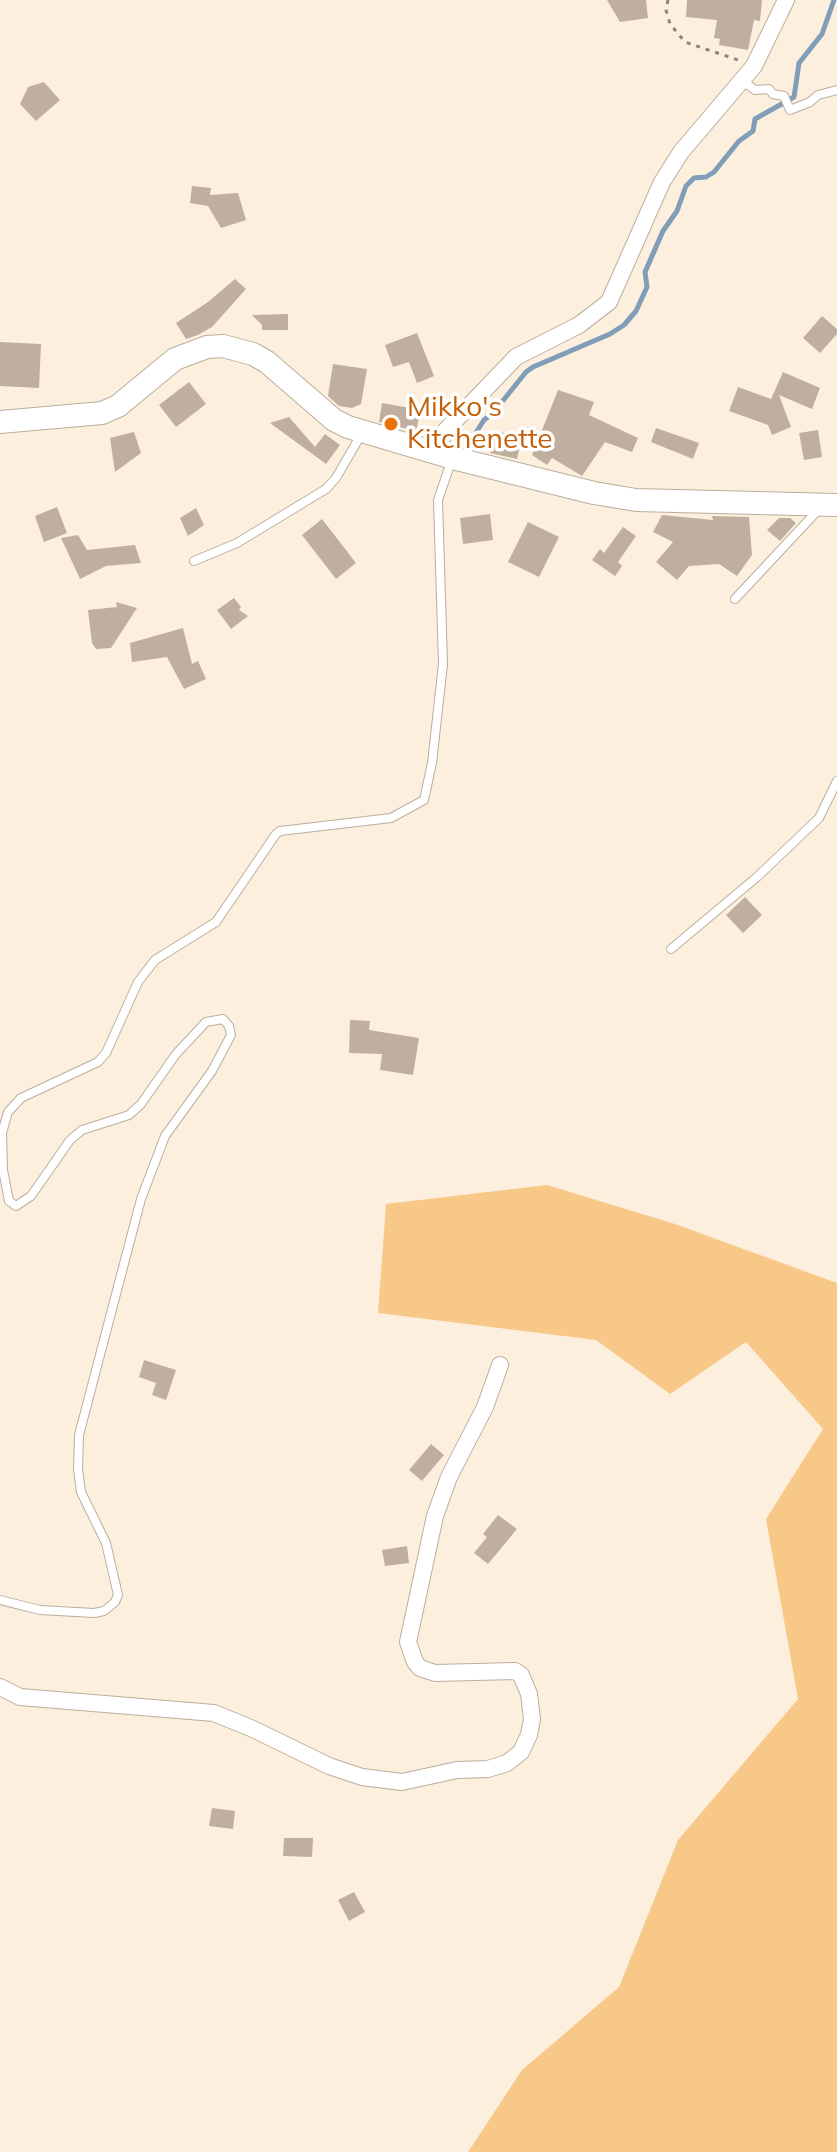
<!DOCTYPE html>
<style>
body{margin:0}
canvas{display:block;background:#fdefde}
</style>
<canvas width="837" height="2152"></canvas>
<script>
const ctx = document.querySelector('canvas').getContext('2d');
ctx.lineJoin = 'round';
function paint(path, color) { ctx.fillStyle = color; ctx.fill(path, 'evenodd'); }
const shape = rows => new Path2D(rows.map(r => 'M' + r).join(''));
function trace(path, color, width, dash) { ctx.strokeStyle = color; ctx.lineWidth = width; ctx.lineCap = dash ? 'butt' : 'round'; ctx.setLineDash(dash || []); ctx.stroke(path); }
function write(font, color, halo, rows, align = 'center') {
  ctx.font = font + ' Mulish,sans-serif'; ctx.lineWidth = 7; ctx.setLineDash([]); ctx.textBaseline = 'middle'; ctx.strokeStyle = halo; ctx.fillStyle = color; for (const [text, x, y, turn = 0] of rows) {
    ctx.save(); ctx.translate(x, y); ctx.rotate((+turn || 0) * Math.PI / 180); ctx.textAlign = isNaN(turn) ? turn : align; if (halo) ctx.strokeText(text, 0, 0); ctx.fillText(text, 0, 0); ctx.restore();
  }
}
const green = shape([
 [547,1185,675,1224,837,1283,837,2152,468,2152,522,2070,619,1987,678,1840,798,1699,766,1519,823,1429,746,1342,670,1394,596,1340,378,1313,386,1204]
]);
const stream = shape([
 [470,447,470,442,484,420,493,413,526,372,533,367,610,334,624,325,636,311,647,287,645,272,663,231,677,211,686,186,694,178,706,177,714,172,739,141,753,131,755,119,794,97,799,63,822,34,834,0]
]);
const building = shape([
 [607,0,646,0,648,18,620,22],
 [687,0,762,0,760,21,754,20,748,50,719,45,720,39,714,38,717,20,686,17],
 [44,82,60,100,36,121,20,104,28,87],
 [192,186,211,188,210,195,238,193,246,220,221,228,208,206,190,203],
 [235,279,246,289,212,327,198,335,186,339,176,323,208,302],
 [288,314,288,330,262,330,262,325,252,315],
 [822,316,837,329,837,334,820,353,803,338],
 [417,333,434,376,417,383,409,362,393,367,385,345],
 [0,342,41,344,39,388,0,386],
 [333,364,367,369,361,404,352,408,339,406,328,396],
 [783,372,820,388,812,409,779,395,791,427,772,435,768,425,729,411,738,387,771,399],
 [189,382,206,404,176,427,159,405],
 [558,390,594,402,589,415,638,438,632,452,605,442,582,476,552,458,547,465,532,455],
 [382,403,421,410,416,431,379,422],
 [289,417,315,447,325,434,340,445,326,464,270,423],
 [656,428,699,443,693,459,651,442],
 [818,430,822,457,804,460,799,433],
 [495,431,522,437,517,459,490,453],
 [134,432,141,453,115,472,110,438],
 [57,507,67,533,44,542,35,516],
 [196,508,204,525,188,536,180,518],
 [490,514,493,540,463,544,460,518],
 [662,515,713,520,712,516,749,517,752,555,737,576,719,564,689,566,677,580,656,562,673,542,653,532],
 [779,518,790,518,796,523,780,541,767,530],
 [322,519,356,563,336,579,302,535],
 [528,522,559,537,539,577,508,562],
 [623,527,636,536,618,562,622,566,615,576,592,560,600,549,604,553],
 [78,535,87,550,135,545,141,563,106,566,80,579,61,538],
 [234,598,241,607,239,610,248,616,231,629,217,610],
 [116,602,137,608,111,648,96,649,92,643,88,610,117,607],
 [183,628,192,664,198,661,206,679,184,689,167,657,132,662,130,643],
 [745,897,762,915,743,933,726,915],
 [350,1020,370,1021,369,1030,419,1038,413,1075,380,1070,382,1054,349,1053],
 [144,1360,176,1370,166,1400,152,1395,156,1383,139,1377],
 [431,1444,444,1455,422,1481,409,1470],
 [498,1515,517,1529,488,1564,474,1553,487,1537,483,1534],
 [407,1546,409,1563,385,1566,382,1550],
 [212,1808,235,1811,233,1829,209,1826],
 [284,1838,313,1838,312,1857,283,1856],
 [354,1892,365,1912,349,1921,338,1900]
]);
const path = shape([
 [668,0,666,10,670,24,685,42,738,60]
]);
const lane = shape([
 [743,81,755,90,769,89,773,94,784,96,790,110,810,102,818,95,837,90],
 [194,561,237,543,326,489,336,478,362,433],
 [735,599,820,508],
 [671,949,757,877,819,818,837,781],
 [0,1600,40,1610,94,1613,104,1611,115,1602,118,1595,106,1543,81,1492,78,1469,79,1435,141,1199,165,1136,212,1071,231,1035,229,1026,223,1019,206,1022,176,1054,141,1104,129,1115,82,1130,70,1140,31,1196,16,1206,9,1201,3,1170,2,1133,8,1112,21,1098,98,1062,106,1053,138,982,155,960,216,922,276,834,280,831,391,818,424,800,432,763,443,664,438,500,452,459]
]);
const street = shape([
 [436,452,446,430,516,357,579,325,609,302,662,182,681,152,754,66,786,0],
 [0,1687,20,1697,214,1713,253,1729,329,1766,362,1777,402,1782,457,1770,488,1769,507,1763,521,1752,529,1735,532,1719,529,1694,521,1675,515,1671,435,1673,420,1668,415,1662,408,1642,435,1516,449,1477,485,1407,500,1365]
]);
const secondary = shape([
 [0,422,102,413,118,406,175,359,207,347,223,346,253,354,267,362,334,420,348,427,453,458,594,493,636,500,837,505]
]);
const markers = [
 [391,424,8,"#e8710a"]
];
const foodNames = [
 ["Mikko's",407,408],
 ["Kitchenette",407,440]
];
paint(green, '#f8c888');
trace(stream, '#809eb8', 5);
paint(building, '#c0afa1');
trace(lane, '#bbae9d', 10);
trace(street, '#bbae9d', 18);
trace(secondary, '#bbae9d', 24);
trace(path, '#8d8479', 3, [4, 6]);
trace(lane, '#fff', 8);
trace(street, '#fff', 16);
trace(secondary, '#fff', 22);
for (const [x, y, r, color] of markers) { const dot = new Path2D(); dot.arc(x, y, r, 0, 2 * Math.PI); ctx.fillStyle = color; ctx.fill(dot); trace(dot, '#fff', 3); }
write('28px', '#c56008', '#fff', foodNames, 'left');
</script>
